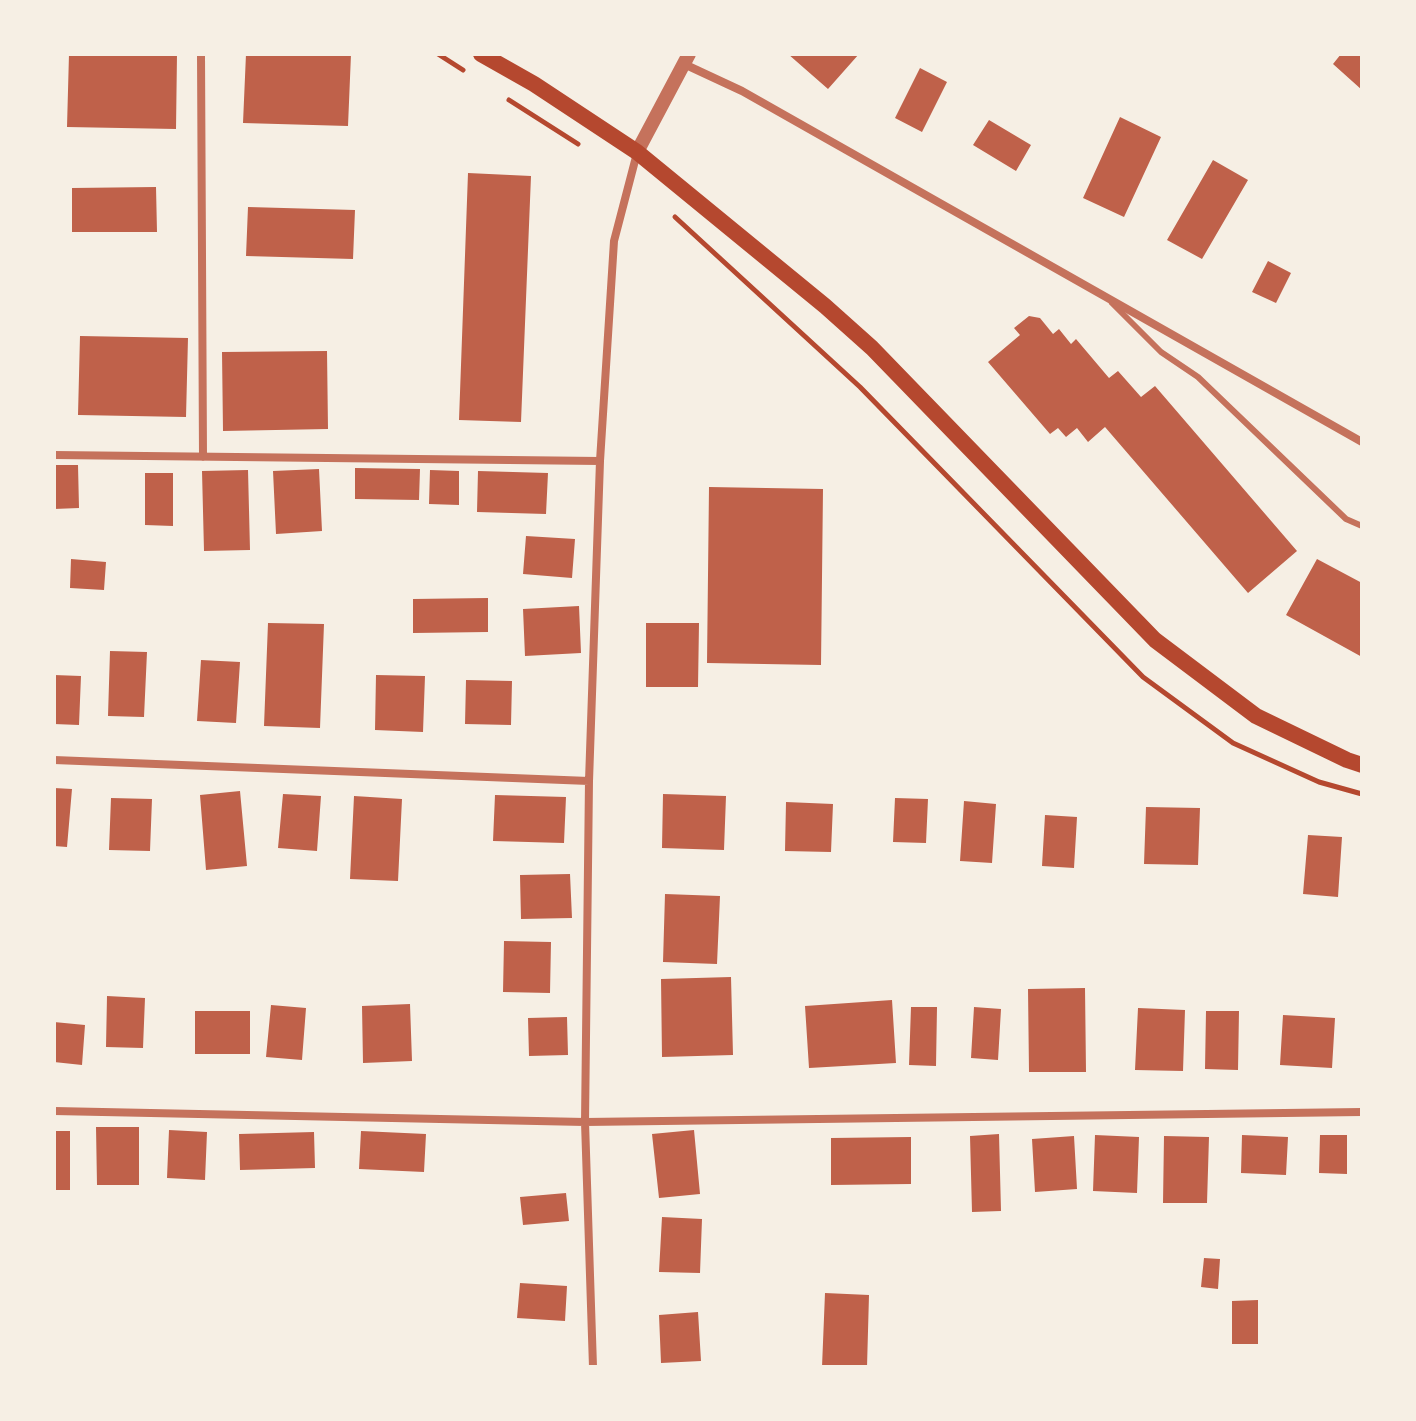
<!DOCTYPE html>
<style>
body{margin:0}
#map{position:relative;width:1416px;height:1421px;overflow:hidden;background:#f6efe4;font-family:Arial,sans-serif}
canvas{display:block}
.frame{position:absolute;inset:0;border:56px solid #f6efe4;pointer-events:none}
</style>
<div id="map">
<canvas width="1416" height="1421"></canvas>
<div class="frame"></div>
</div>
<script>
const ctx = document.querySelector('canvas').getContext('2d');
ctx.lineJoin = 'round';
function paint(path, color) { ctx.fillStyle = color; ctx.fill(path, 'evenodd'); }
const shape = rows => new Path2D(rows.map(r => 'M' + r).join(''));
function trace(path, color, width, dash) { ctx.strokeStyle = color; ctx.lineWidth = width; ctx.lineCap = dash ? 'butt' : 'round'; ctx.setLineDash(dash || []); ctx.stroke(path); }
const building = shape([
 [69,54,177,54,176,129,67,127],
 [246,54,351,54,348,126,243,123],
 [788,54,859,54,828,89],
 [1341,54,1362,54,1362,90,1333,64],
 [920,68,947,82,922,132,895,118],
 [1120,117,1161,137,1124,217,1083,198],
 [989,120,1031,145,1016,171,973,145],
 [1213,160,1248,180,1202,259,1167,240],
 [468,173,531,176,521,422,459,420],
 [156,187,157,232,72,232,72,188],
 [248,207,355,210,353,259,246,256],
 [1268,261,1291,273,1276,303,1252,292],
 [1029,316,1040,318,1053,334,1059,329,1071,344,1076,339,1109,378,1118,371,1141,397,1155,386,1297,551,1248,593,1105,427,1088,442,1077,428,1066,437,1058,428,1050,434,988,362,1020,335,1014,328],
 [80,336,188,338,186,417,78,415],
 [327,351,328,429,223,431,222,352],
 [54,465,78,465,79,508,54,509],
 [355,468,420,469,419,500,355,499],
 [319,469,322,531,276,534,273,471],
 [248,470,250,550,204,551,202,471],
 [430,470,459,471,459,505,429,504],
 [478,471,548,473,546,514,477,512],
 [145,473,173,473,173,526,145,525],
 [709,487,823,489,821,665,707,663],
 [526,536,575,539,572,578,523,574],
 [71,559,106,562,104,590,70,588],
 [1317,559,1362,583,1362,657,1286,615],
 [488,598,488,632,413,633,413,599],
 [579,606,581,653,525,656,523,609],
 [268,623,324,624,320,728,264,726],
 [646,623,699,623,698,687,646,687],
 [110,651,147,652,144,717,108,716],
 [201,660,240,662,236,723,197,721],
 [54,675,81,676,79,725,54,724],
 [376,675,425,676,423,732,375,730],
 [466,680,512,681,511,725,465,724],
 [54,788,72,789,67,847,54,846],
 [240,791,247,866,206,870,200,795],
 [283,794,321,796,317,851,278,848],
 [663,794,726,796,724,850,662,848],
 [495,795,566,797,564,843,493,841],
 [354,796,402,799,398,881,350,879],
 [111,798,152,799,150,851,109,850],
 [895,798,928,799,926,843,893,842],
 [964,801,996,804,992,863,960,861],
 [786,802,833,804,831,852,785,851],
 [1146,807,1200,808,1198,865,1144,864],
 [1045,815,1077,817,1074,868,1042,866],
 [1308,835,1342,837,1338,897,1303,894],
 [570,874,572,918,521,919,520,875],
 [665,894,720,896,717,964,663,962],
 [504,941,551,942,550,993,503,992],
 [731,977,733,1055,662,1057,661,979],
 [1085,988,1086,1072,1029,1072,1028,989],
 [107,996,145,998,143,1048,106,1047],
 [892,1000,896,1063,809,1068,805,1006],
 [410,1004,412,1061,363,1063,362,1006],
 [271,1005,306,1008,302,1060,266,1057],
 [911,1007,937,1007,936,1066,909,1065],
 [974,1007,1001,1009,998,1060,971,1058],
 [1138,1008,1185,1010,1183,1071,1135,1070],
 [195,1011,250,1011,250,1054,195,1054],
 [1206,1011,1239,1011,1238,1070,1205,1069],
 [1283,1015,1335,1018,1332,1068,1280,1065],
 [567,1017,568,1055,529,1056,528,1018],
 [54,1022,85,1025,82,1065,54,1062],
 [96,1127,139,1127,139,1185,97,1185],
 [169,1130,207,1132,205,1180,167,1178],
 [694,1130,700,1194,659,1198,652,1134],
 [54,1131,70,1131,70,1190,54,1190],
 [361,1131,426,1134,424,1172,359,1169],
 [314,1132,315,1168,240,1170,239,1134],
 [999,1134,1001,1211,972,1212,970,1136],
 [1095,1135,1139,1137,1137,1193,1093,1191],
 [1242,1135,1288,1137,1286,1175,1241,1173],
 [1320,1135,1347,1135,1347,1174,1319,1173],
 [1074,1136,1077,1189,1035,1192,1032,1139],
 [1164,1136,1209,1137,1207,1203,1163,1203],
 [911,1137,911,1184,831,1185,831,1138],
 [566,1193,569,1221,523,1225,520,1197],
 [662,1217,702,1219,700,1273,659,1272],
 [1204,1258,1220,1259,1218,1289,1201,1287],
 [520,1283,567,1286,565,1321,517,1318],
 [825,1293,869,1295,867,1367,822,1367],
 [1258,1300,1258,1344,1232,1344,1232,1301],
 [698,1312,701,1361,661,1363,659,1315]
]);
const path = shape([
 [438,54,463,70],
 [509,100,578,144],
 [675,217,860,387,1143,677,1233,743,1319,782,1362,794]
]);
const service = shape([
 [1112,303,1161,352,1198,377,1346,519,1362,526]
]);
const minor = shape([
 [201,54,203,457],
 [684,64,742,91,1362,442],
 [54,455,600,461],
 [54,760,589,781],
 [54,1111,585,1122,1362,1112],
 [593,1367,585,1122,589,781,600,461,614,241,637,153]
]);
const tertiary = shape([
 [637,152,689,54]
]);
const secondary = shape([
 [481,54,534,84,637,152,825,306,872,348,1155,640,1256,716,1347,760,1362,765]
]);
paint(building, '#bf614a');
trace(path, '#b5482f', 5);
trace(service, '#c5725c', 6);
trace(minor, '#c5725c', 8);
trace(tertiary, '#c5725c', 14);
trace(secondary, '#b5482f', 16);
</script>
